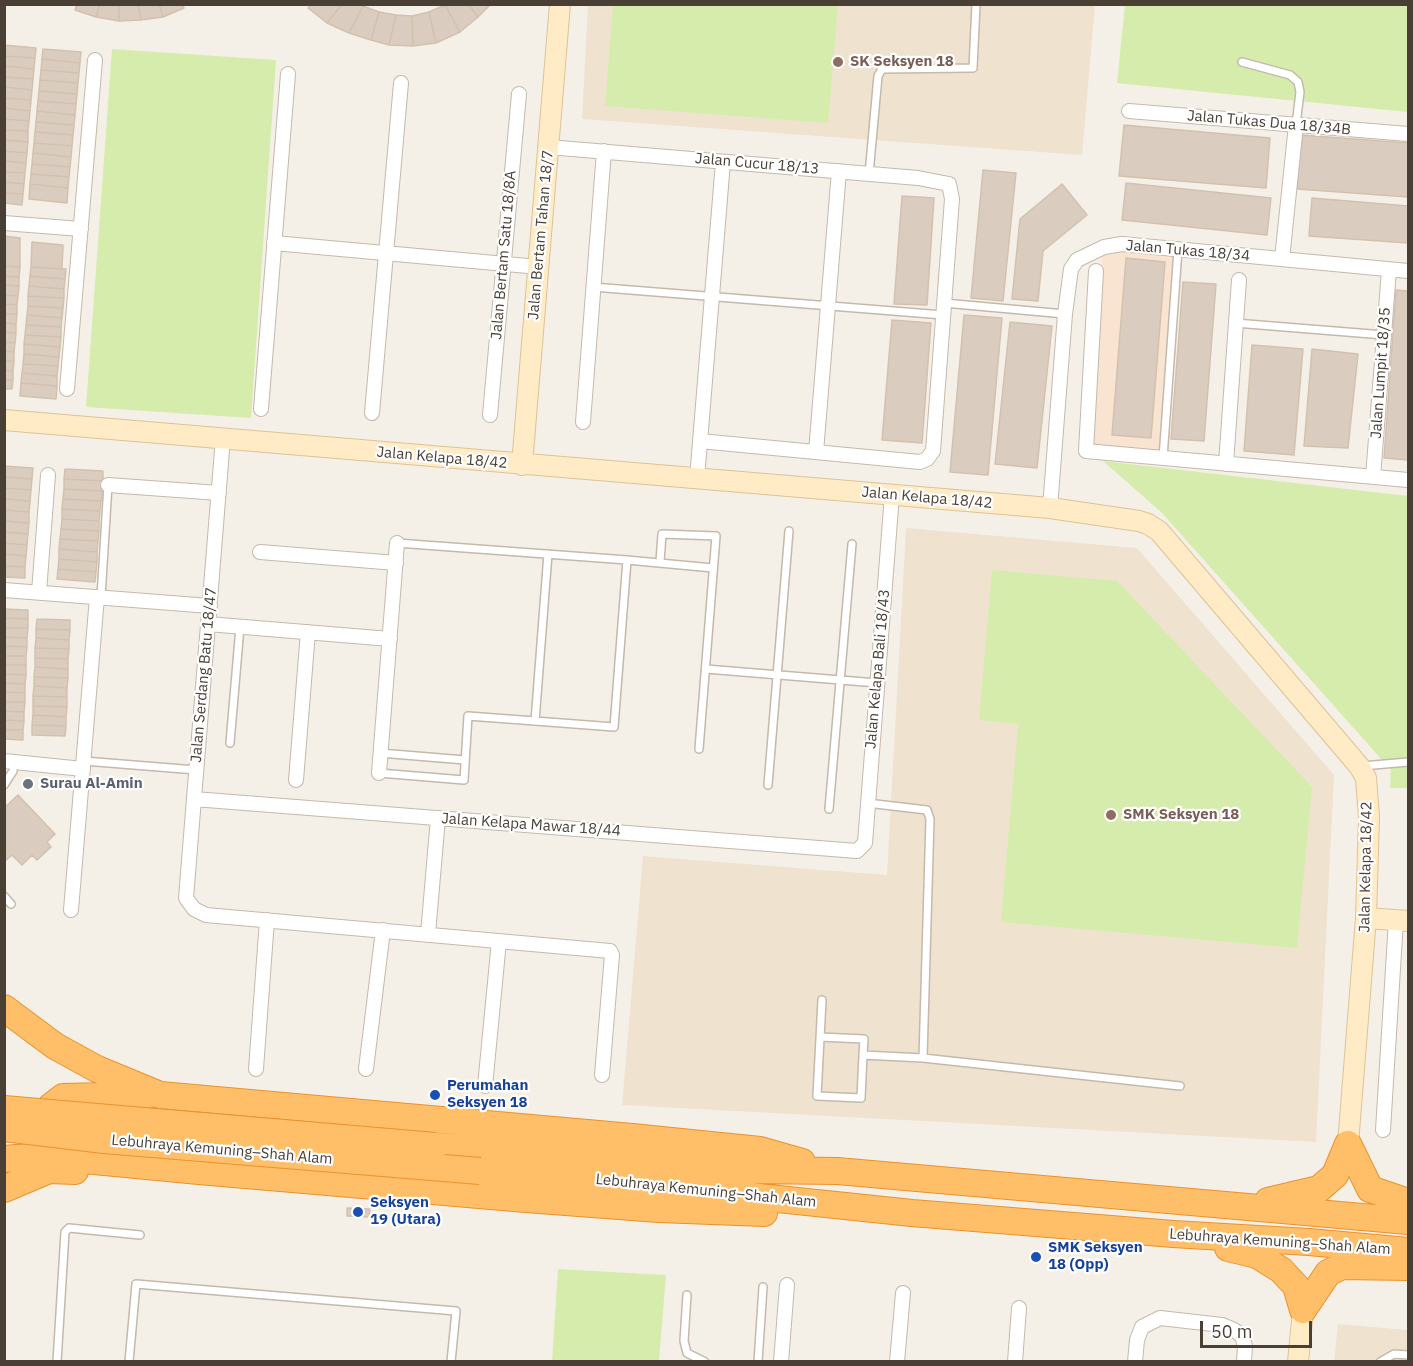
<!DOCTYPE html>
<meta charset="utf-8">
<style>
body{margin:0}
#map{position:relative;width:1413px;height:1366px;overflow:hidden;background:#f5f0e7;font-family:"IBM Plex Sans",sans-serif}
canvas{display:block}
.frame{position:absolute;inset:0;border:6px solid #493f35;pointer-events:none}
.scale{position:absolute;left:1200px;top:1321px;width:112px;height:27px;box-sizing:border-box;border:3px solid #493f35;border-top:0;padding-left:8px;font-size:18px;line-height:21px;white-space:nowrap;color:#493f35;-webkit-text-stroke:4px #fff;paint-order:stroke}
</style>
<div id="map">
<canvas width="1413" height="1366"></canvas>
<div class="frame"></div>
<div class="scale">50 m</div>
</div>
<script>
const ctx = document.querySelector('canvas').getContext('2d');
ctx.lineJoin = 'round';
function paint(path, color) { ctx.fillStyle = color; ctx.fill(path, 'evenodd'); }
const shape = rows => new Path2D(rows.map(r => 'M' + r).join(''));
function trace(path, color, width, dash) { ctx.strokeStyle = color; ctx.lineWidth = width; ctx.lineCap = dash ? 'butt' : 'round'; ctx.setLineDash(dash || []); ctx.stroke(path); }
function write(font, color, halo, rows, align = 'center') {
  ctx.font = font + ' "IBM Plex Sans",sans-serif'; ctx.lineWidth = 4.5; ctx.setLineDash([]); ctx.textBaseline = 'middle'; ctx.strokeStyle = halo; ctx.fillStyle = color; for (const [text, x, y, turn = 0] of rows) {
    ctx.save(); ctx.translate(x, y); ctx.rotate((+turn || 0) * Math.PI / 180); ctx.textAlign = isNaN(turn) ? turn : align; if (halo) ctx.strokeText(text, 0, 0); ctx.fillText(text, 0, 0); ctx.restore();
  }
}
const commercial = shape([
 [1118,250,1174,254,1160,451,1093,446,1102,254]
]);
const education = shape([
 [588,5,1095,5,1082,155,582,119],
 [906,528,1137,548,1334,775,1316,1142,622,1105,643,856,887,875],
 [1338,1324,1408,1330,1408,1361,1334,1362]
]);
const green = shape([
 [613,5,838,5,828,123,605,106],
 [1125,5,1408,5,1408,112,1117,83],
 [112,49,276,60,251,418,86,407],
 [1103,461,1408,496,1408,788,1390,788,1391,770,1162,513],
 [992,570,1117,581,1312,787,1297,948,1001,922,1018,724,979,720],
 [558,1269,666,1275,659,1361,552,1361]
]);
const building = shape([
 [77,4,100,4,96,17,75,10,77,4],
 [100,4,119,4,119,21,96,17,100,4],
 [119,4,138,4,141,20,119,21,119,4],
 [138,4,159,4,163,17,141,20,138,4],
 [159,4,182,4,184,8,163,17,159,4],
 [312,4,342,4,327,23,308,8,312,4],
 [342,4,360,4,363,6,349,33,327,23,342,4],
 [468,4,491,4,478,17,468,4],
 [468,4,478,17,460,32,445,5,468,4],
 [445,5,460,32,436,43,429,12,445,5],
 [363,6,379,12,371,40,349,33,363,6],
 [379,12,396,15,389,45,371,40,379,12],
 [429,12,436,43,413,46,412,16,429,12],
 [396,15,412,16,413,46,389,45,396,15],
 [4,45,36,48,35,58,4,56,4,45],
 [43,49,81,52,80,63,42,59,43,49],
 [4,56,35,58,34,69,4,66,4,56],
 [42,59,80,63,79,73,41,70,42,59],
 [4,66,34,69,33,79,4,77,4,66],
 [41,70,79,73,78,83,40,80,41,70],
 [4,77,33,79,32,90,4,87,4,77],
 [40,80,78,83,77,94,39,91,40,80],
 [4,87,32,90,31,100,4,98,4,87],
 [39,91,77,94,76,104,38,101,39,91],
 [4,98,31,100,30,111,4,108,4,98],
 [38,101,76,104,75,115,37,111,38,101],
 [4,108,30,111,29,121,4,119,4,108],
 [37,111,75,115,74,125,36,122,37,111],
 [4,119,29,121,28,131,4,130,4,119],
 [36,122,74,125,73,135,35,132,36,122],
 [1124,125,1270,138,1266,188,1119,176,1124,125],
 [4,130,28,131,28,142,4,140,4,130],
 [35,132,73,135,72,146,34,143,35,132],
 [1301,135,1408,143,1408,197,1297,189,1301,135],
 [4,140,28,142,27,153,4,151,4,140],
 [34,143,72,146,71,157,33,153,34,143],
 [4,151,27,153,26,163,4,161,4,151],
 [33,153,71,157,70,167,32,164,33,153],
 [4,161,26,163,25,173,4,172,4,161],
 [32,164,70,167,69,177,31,174,32,164],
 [983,170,1016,173,1003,301,971,298,983,170],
 [4,172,25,173,24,184,4,182,4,172],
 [31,174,69,177,68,188,30,184,31,174],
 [4,182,24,184,23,194,4,193,4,182],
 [1126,183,1271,198,1267,235,1122,220,1126,183],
 [30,184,68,188,67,203,29,199,30,184],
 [1062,184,1087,215,1043,251,1038,301,1012,299,1020,219,1062,184],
 [4,193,23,194,22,205,4,203,4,193],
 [902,196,934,198,927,305,894,304,902,196],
 [1312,198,1408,206,1408,243,1309,236,1312,198],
 [4,236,20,238,20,267,4,266,4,236],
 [32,242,63,245,62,269,31,267,32,242],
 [1126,258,1165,262,1151,438,1112,435,1126,258],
 [4,266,20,267,19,277,4,276,4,266],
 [31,267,66,269,65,279,30,276,31,267],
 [4,276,19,277,19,286,4,285,4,276],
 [30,276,65,279,64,289,29,286,30,276],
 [1183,282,1216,284,1204,441,1171,439,1183,282],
 [4,285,19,286,18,296,4,295,4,285],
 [29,286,64,289,64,298,28,296,29,286],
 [1396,290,1408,291,1408,460,1384,458,1396,290],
 [4,295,18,296,17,305,4,304,4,295],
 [28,296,64,298,63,308,28,306,28,296],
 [4,304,17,305,17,314,4,314,4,304],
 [28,306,63,308,62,318,27,315,28,306],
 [4,314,17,314,16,324,4,323,4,314],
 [27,315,62,318,61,327,26,325,27,315],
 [964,315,1002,318,988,475,950,472,964,315],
 [892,320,931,323,922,443,882,440,892,320],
 [1010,322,1052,326,1037,468,995,464,1010,322],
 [4,323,16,324,16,333,4,332,4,323],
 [26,325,61,327,61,337,25,335,26,325],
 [4,332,16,333,15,343,4,342,4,332],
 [25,335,61,337,60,347,24,344,25,335],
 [4,342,15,343,14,352,4,351,4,342],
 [24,344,60,347,59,357,24,354,24,344],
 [1252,345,1303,349,1294,455,1244,451,1252,345],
 [1312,349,1358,354,1348,448,1304,446,1312,349],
 [4,351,14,352,14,361,4,361,4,351],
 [24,354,59,357,58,366,23,364,24,354],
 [4,361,14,361,13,371,4,370,4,361],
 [23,364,58,366,57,376,22,373,23,364],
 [4,370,13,371,13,380,4,380,4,370],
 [22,373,57,376,57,386,21,383,22,373],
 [4,380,13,380,12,389,4,389,4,380],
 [21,383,57,386,56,399,20,396,21,383],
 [4,466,33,468,32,479,4,477,4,466],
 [65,469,103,471,103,481,64,479,65,469],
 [4,477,32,479,31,490,4,488,4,477],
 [64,479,103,481,102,491,64,489,64,479],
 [4,488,31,490,30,501,4,499,4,488],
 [64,489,102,491,101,501,63,499,64,489],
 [4,499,30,501,29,512,4,510,4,499],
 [63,499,101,501,100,511,62,509,63,499],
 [62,509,100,511,99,521,62,519,62,509],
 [4,510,29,512,29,523,4,521,4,510],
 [62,519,99,521,99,531,61,529,62,519],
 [4,521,29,523,28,534,4,532,4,521],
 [61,529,99,531,98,541,60,539,61,529],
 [4,532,28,534,27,545,4,543,4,532],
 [60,539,98,541,97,552,59,549,60,539],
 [4,543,27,545,26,556,4,554,4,543],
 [59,549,97,552,97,562,59,559,59,549],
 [4,554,26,556,25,567,4,566,4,554],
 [59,559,97,562,96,572,58,569,59,559],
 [4,566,25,567,25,578,4,577,4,566],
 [58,569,96,572,95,582,57,579,58,569],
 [4,609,28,610,28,619,4,618,4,609],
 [4,618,28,619,28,628,4,628,4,618],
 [37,619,70,620,70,630,36,629,37,619],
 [4,628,28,628,27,638,4,637,4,628],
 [36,629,70,630,69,640,36,638,36,629],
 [4,637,27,638,27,647,4,646,4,637],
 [36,638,69,640,69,649,35,648,36,638],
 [4,646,27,647,26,656,4,656,4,646],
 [35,648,69,649,68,659,35,658,35,648],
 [4,656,26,656,26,665,4,665,4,656],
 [35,658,68,659,68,669,35,667,35,658],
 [4,665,26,665,26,675,4,674,4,665],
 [35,667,68,669,68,678,34,677,35,667],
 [4,674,26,675,25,684,4,683,4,674],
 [34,677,68,678,67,688,34,686,34,677],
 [4,683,25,684,25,693,4,692,4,683],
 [34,686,67,688,67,697,33,696,34,686],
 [4,692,25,693,25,702,4,702,4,692],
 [33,696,67,697,67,707,33,706,33,696],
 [4,702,25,702,24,712,4,711,4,702],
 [33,706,67,707,66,717,33,715,33,706],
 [4,711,24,712,24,721,4,720,4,711],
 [33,715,66,717,66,726,32,725,33,715],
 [4,720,24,721,23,730,4,730,4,720],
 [32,725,66,726,65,736,32,735,32,725],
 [4,730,23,730,23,740,4,739,4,730],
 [18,795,55,834,47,842,51,847,37,860,32,855,22,865,12,855,4,862,4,808,18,795],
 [347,1208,370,1209,369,1217,347,1216,347,1208]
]);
const lane = shape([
 [1242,62,1290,75,1298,82,1300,92,1296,125],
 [869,174,878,76,882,69,973,68,976,5],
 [593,287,943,315],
 [944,303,1065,314],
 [1235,323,1384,335],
 [1163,458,1178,250],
 [397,543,627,560,614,727,535,721],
 [627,560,713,568],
 [660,562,662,534,716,536,699,749],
 [101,597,108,485],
 [706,669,877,683],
 [230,743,240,627],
 [380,753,465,760],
 [84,761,196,770],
 [1362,766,1408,762],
 [379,773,464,780,468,716,535,721,548,554],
 [4,785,13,771],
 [768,785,789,531],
 [867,803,927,810,930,819,923,1058],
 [829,809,852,544],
 [4,896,11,904],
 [822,1000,817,1096,861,1098,863,1055],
 [820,1037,864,1039,863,1055,923,1058,1180,1086],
 [687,1295,684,1341,687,1353,705,1362],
 [57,1362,65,1232,69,1228,140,1235],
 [129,1362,136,1284,456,1311,451,1362],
 [758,1362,763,1287],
 [1380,1362,1394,1354,1408,1355]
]);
const street = shape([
 [1129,111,1408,134],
 [548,147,918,178,949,184,952,199,933,451,927,459,920,462,700,441],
 [4,223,81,229],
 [274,243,539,267],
 [1282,259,1296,125],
 [1096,271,1086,451,1408,480],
 [67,389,95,60],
 [261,409,288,74],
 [372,413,401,83],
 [490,415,519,94],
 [583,422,604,151],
 [223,438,186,898,194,909,206,915,610,951,612,955,602,1075],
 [816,452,839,171],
 [1226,464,1239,280],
 [1373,477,1389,270],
 [697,478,723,162],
 [108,485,219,493],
 [1050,508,1065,314,1071,269,1077,260,1104,247,1122,244,1408,271],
 [260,552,396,563],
 [4,590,210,606],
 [39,592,48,475],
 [208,624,390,639],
 [4,761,83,769],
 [379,773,397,543],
 [296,780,308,632],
 [194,799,857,851,865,843,892,495],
 [71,910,97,597],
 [428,934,438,818],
 [256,1069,267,920],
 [366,1069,383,930],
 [485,1086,499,941],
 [1383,1130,1396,920],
 [781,1362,787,1285],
 [897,1362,903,1293],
 [1015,1362,1019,1308],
 [1135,1362,1137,1340,1142,1327,1160,1318,1222,1325,1234,1330,1242,1336,1245,1346,1244,1362]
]);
const secondary = shape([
 [4,420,1050,508,1139,521,1148,524,1159,531,1359,766,1366,778,1369,817,1366,918,1348,1144],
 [522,465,560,4],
 [1366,918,1408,921],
 [1298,1362,1303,1310]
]);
const highway = shape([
 [4,1008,55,1046,97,1069,160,1095,632,1137,760,1150,802,1162],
 [46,1131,45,1117,50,1107,63,1097,147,1095],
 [1348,1144,1370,1189,1408,1202],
 [435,1146,748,1170,837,1171,1408,1221],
 [4,1159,42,1156,199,1171,526,1199,659,1209,764,1213],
 [480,1171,596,1180,912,1213,1173,1234,1309,1242,1408,1251],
 [4,1189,49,1170,75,1171],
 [1268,1201,1319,1189,1335,1175,1348,1144],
 [1228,1248,1257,1255,1281,1270,1296,1286,1303,1310],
 [1303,1310,1328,1273,1342,1266,1408,1267]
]);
const highwayBridge = shape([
 [4,1109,435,1146],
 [4,1128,104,1140,480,1171]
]);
const markers = [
 [838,62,6,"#8d6e63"],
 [28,784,6,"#6b7280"],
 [1111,815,6,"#8d6e63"],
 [435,1095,6,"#1a4fb4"],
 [358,1212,6,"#1a4fb4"],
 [1036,1257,6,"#1a4fb4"]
];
const educationNames = [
 ["SK Seksyen 18",850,62],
 ["SMK Seksyen 18",1123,815]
];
const streetNames = [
 ["Jalan Tukas Dua 18/34B",1269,123,5],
 ["Jalan Cucur 18/13",757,164,5],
 ["Jalan Bertam Tahan 18/7",541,235,-85],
 ["Jalan Tukas 18/34",1188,251,5],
 ["Jalan Bertam Satu 18/8A",504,255,-85],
 ["Jalan Lumpit 18/35",1381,373,-86],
 ["Jalan Kelapa 18/42",442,458,5],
 ["Jalan Kelapa 18/42",927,498,5],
 ["Jalan Kelapa Bali 18/43",878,669,-85],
 ["Jalan Serdang Batu 18/47",204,675,-85],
 ["Jalan Kelapa Mawar 18/44",531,825,4],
 ["Jalan Kelapa 18/42",1366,867,-89],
 ["Lebuhraya Kemuning–Shah Alam",222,1150,5],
 ["Lebuhraya Kemuning–Shah Alam",706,1191,6],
 ["Lebuhraya Kemuning–Shah Alam",1280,1242,4]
];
const worshipNames = [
 ["Surau Al-Amin",40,784]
];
const transitNames = [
 ["Perumahan",447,1086],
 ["Seksyen 18",447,1103],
 ["Seksyen",370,1203],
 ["19 (Utara)",370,1220],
 ["SMK Seksyen",1048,1248],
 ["18 (Opp)",1048,1265]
];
paint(commercial, '#f8e4d1');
paint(education, '#efe3d0');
paint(green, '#d6ecad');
paint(building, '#dacdbf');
trace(building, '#d3c1ae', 1.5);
trace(lane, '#c4b9ac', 10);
trace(street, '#c4b9ac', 16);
trace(secondary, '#dcc396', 22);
trace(highway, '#e9922d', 28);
trace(lane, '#fff', 7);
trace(street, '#fff', 14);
trace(secondary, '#ffecc7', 20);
trace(highway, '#ffbf68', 26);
trace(highwayBridge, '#e9922d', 28, []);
trace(highwayBridge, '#ffbf68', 26);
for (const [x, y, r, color] of markers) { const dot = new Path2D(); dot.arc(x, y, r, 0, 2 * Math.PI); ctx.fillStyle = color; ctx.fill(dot); trace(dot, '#fff', 2); }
write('bold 15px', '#785e54', '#fff', educationNames, 'left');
write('15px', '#493f35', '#fff', streetNames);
write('bold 15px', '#5b616d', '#fff', worshipNames, 'left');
write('bold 15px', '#164399', '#fff', transitNames, 'left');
</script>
